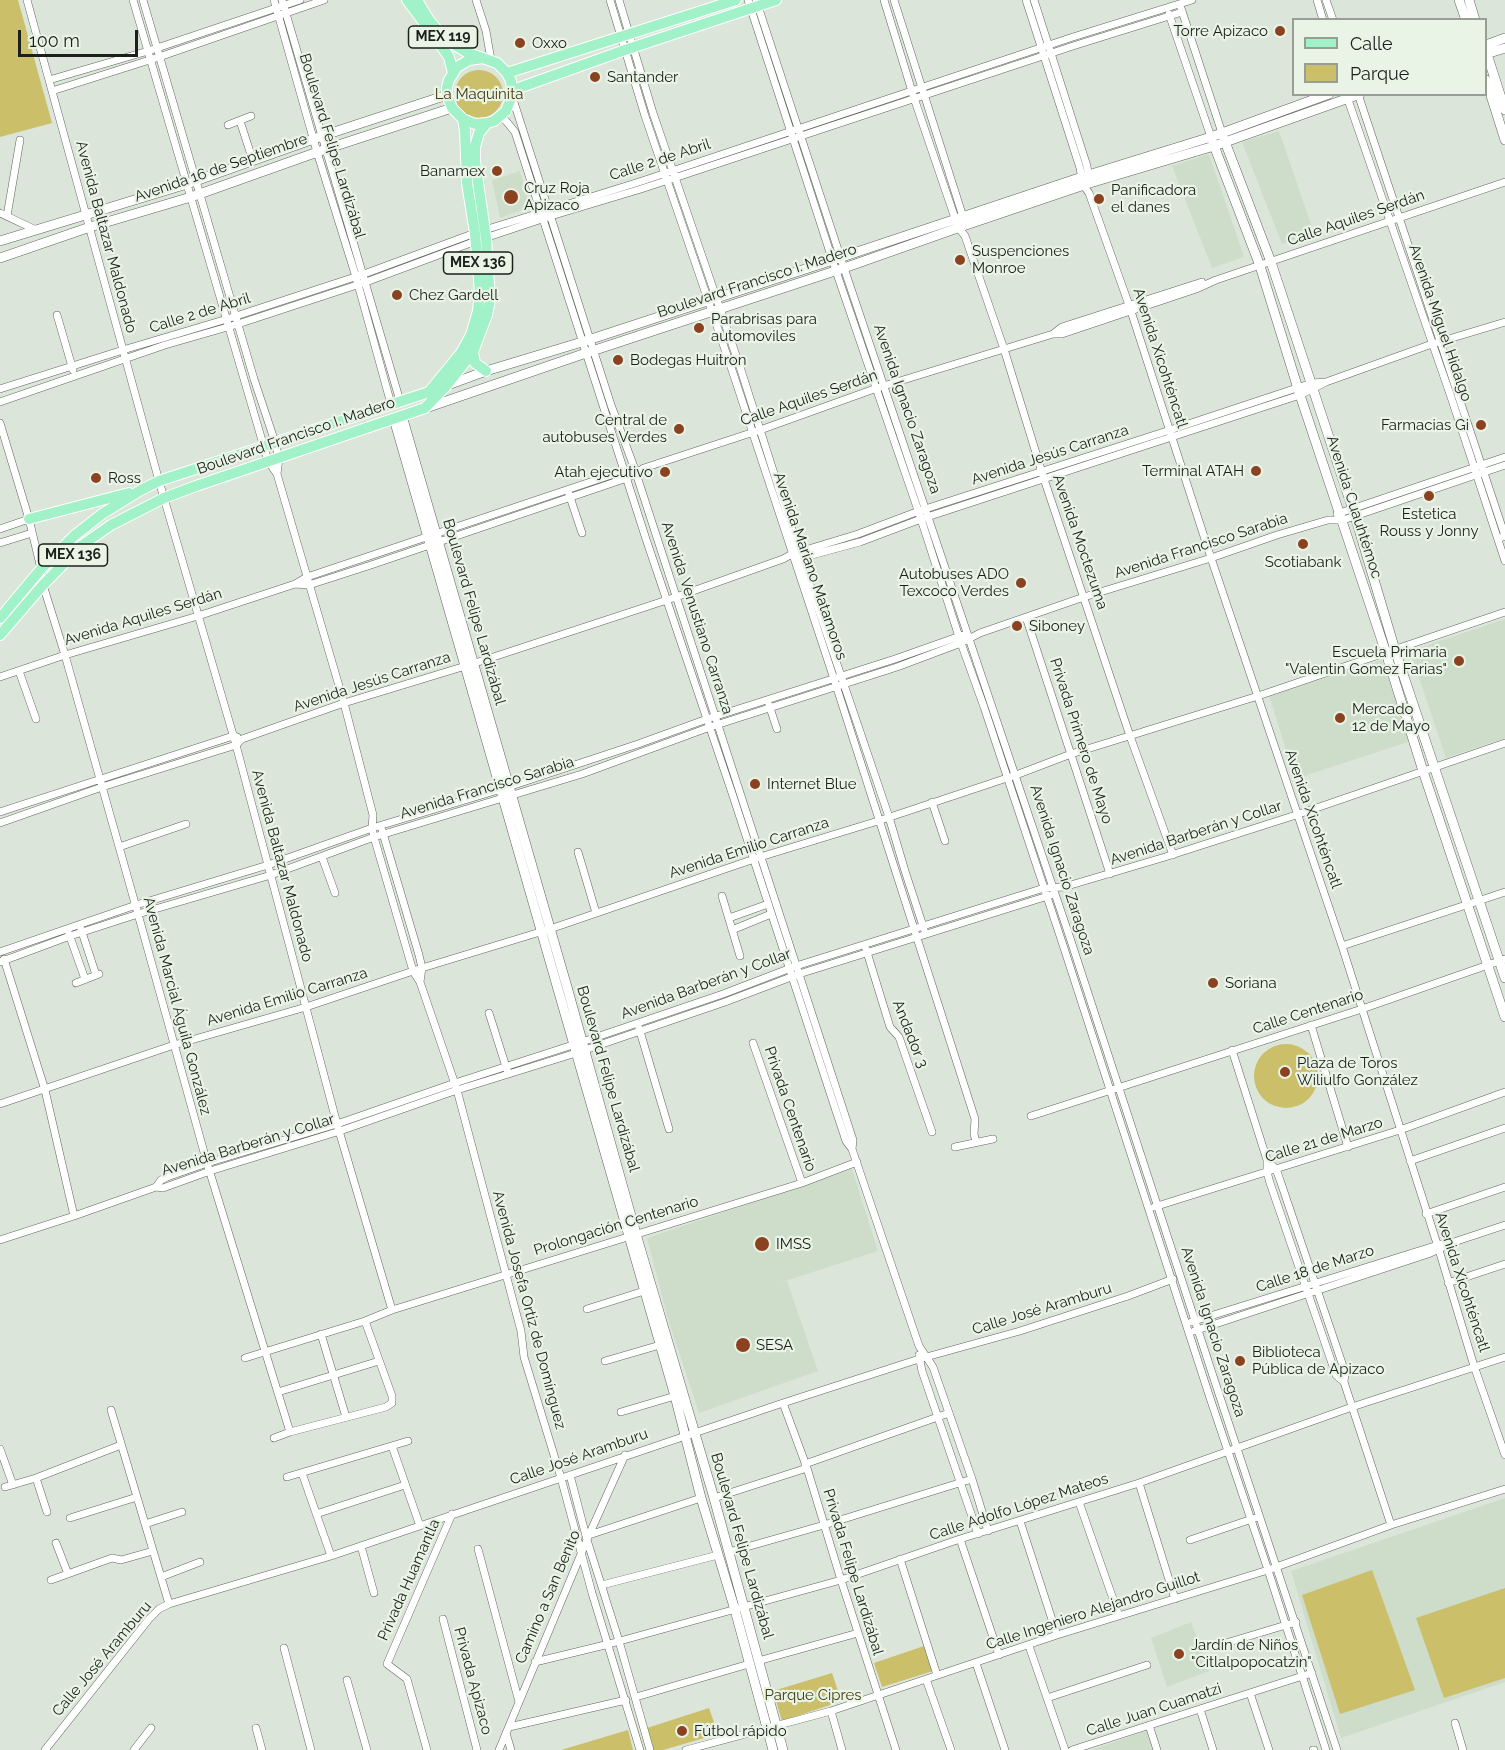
<!DOCTYPE html>
<meta charset="utf-8">
<style>
body{margin:0}
#map{position:relative;width:1505px;height:1750px;overflow:hidden;background:#dce5d9;font-family:Raleway,sans-serif}
canvas{display:block}
.legend{position:absolute;left:1292px;top:18px;width:195px;height:78px;box-sizing:border-box;background:#e9f3e6;border:2px solid #979f95;margin:0;padding:8px 10px;list-style:none;font-size:18px;color:#1c201b}
.legend li{display:flex;align-items:center;gap:12px;height:30px}
.legend b{width:30px;border:2px solid #979f95}
.scale{position:absolute;left:18px;top:30px;width:120px;height:27px;box-sizing:border-box;border:3px solid #1c201b;border-top:0;padding-left:8px;font-size:18px;line-height:21px;white-space:nowrap;color:#1c201b;-webkit-text-stroke:4px #e9f3e6;paint-order:stroke}
</style>
<div id="map">
<canvas width="1505" height="1750"></canvas>
<ul class="legend">
<li><b style="height:8px;background:#a1f2c8"></b>Calle</li>
<li><b style="height:16px;background:#cbbf6a"></b>Parque</li>
</ul>
<div class="scale">100 m</div>
</div>
<script>
const ctx = document.querySelector('canvas').getContext('2d');
ctx.lineJoin = 'round';
function paint(path, color) { ctx.fillStyle = color; ctx.fill(path, 'evenodd'); }
const shape = rows => new Path2D(rows.map(r => 'M' + r).join(''));
function trace(path, color, width, dash) { ctx.strokeStyle = color; ctx.lineWidth = width; ctx.lineCap = dash ? 'butt' : 'round'; ctx.setLineDash(dash || []); ctx.stroke(path); }
function write(font, color, halo, rows, align = 'center') {
  ctx.font = font + ' Raleway,sans-serif'; ctx.lineWidth = 4.5; ctx.setLineDash([]); ctx.textBaseline = 'middle'; ctx.strokeStyle = halo; ctx.fillStyle = color; for (const [text, x, y, turn = 0] of rows) {
    ctx.save(); ctx.translate(x, y); ctx.rotate((+turn || 0) * Math.PI / 180); ctx.textAlign = isNaN(turn) ? turn : align; if (halo) ctx.strokeText(text, 0, 0); ctx.fillText(text, 0, 0); ctx.restore();
  }
}
const built = shape([
 [1279,131,1314,233,1282,244,1242,142],
 [1209,154,1244,257,1212,268,1172,166],
 [520,171,530,207,500,218,492,180],
 [1505,619,1505,738,1446,758,1410,651],
 [1382,660,1411,741,1295,779,1269,695],
 [852,1169,878,1251,773,1285,787,1281,818,1371,699,1413,668,1319,647,1238],
 [1505,1498,1505,1682,1341,1738,1291,1571],
 [1191,1622,1209,1671,1167,1687,1151,1638],
 [1148,1730,1154,1750,1092,1750]
]);
const green = shape([
 [0,0,18,0,52,123,0,137],
 '455 94a24 24 0 1 1 48 0a24 24 0 1 1-48 0Z',
 '1254 1076a32 32 0 1 1 64 0a32 32 0 1 1-64 0Z',
 [1372,1570,1415,1690,1340,1714,1302,1595],
 [1505,1588,1505,1678,1444,1698,1416,1618],
 [924,1646,933,1671,882,1687,874,1663],
 [832,1673,840,1697,833,1704,782,1721,773,1691],
 [709,1708,718,1734,663,1750,653,1750,647,1728],
 [628,1730,633,1750,561,1750]
]);
const street = shape([
 [27,0,159,481,236,745,337,1124,392,1310],
 [133,0,268,461,277,474],
 [143,0,254,379,275,442,279,458,277,474,344,703,373,815,372,828,374,837,413,971,420,982,457,1090,521,1331,524,1357,561,1478,592,1593,640,1750],
 [274,0,317,152,356,277,391,404],
 [282,0,400,401],
 [476,0,486,31,491,60],
 [610,0,645,116,733,373,834,679,975,1119,974,1134,976,1142],
 [619,0,653,113,741,370,801,558,889,817,905,871,924,929],
 [748,0,836,271,921,519,961,643,984,707,1063,945,1210,1398,1268,1570,1326,1750],
 [756,0,844,268,1071,941,1214,1379,1337,1750],
 [884,0,914,98,958,227,965,236,1004,349,1044,479,1130,736,1173,855],
 [894,0,964,220],
 [1026,0,1080,168,1083,185,1089,193,1129,305,1211,558,1342,946,1439,1250,1474,1366,1505,1455],
 [1034,0,1087,166,1089,179],
 [1317,0,1323,20],
 [1326,0,1333,20],
 [1181,8,1222,133],
 [1169,14,1211,137],
 [49,80,148,51,300,0],
 [52,91,159,57,324,0],
 [1346,94,1451,397,1505,561],
 [1358,94,1505,536,1498,539],
 [512,96,611,405,634,467,853,1140,852,1149],
 [500,117,506,121,515,132,646,539,733,796,836,1111,846,1141,852,1149,919,1346,933,1367,972,1479,988,1531],
 [240,121,253,161],
 [228,125,251,116],
 [0,213,36,230],
 [7,216,20,140],
 [57,315,73,370],
 [1053,334,1062,327,1202,282],
 [0,389,123,350,227,319,364,274,475,233,639,182,1073,37,1192,0],
 [0,402,165,345,238,324,366,282,476,241,551,216,641,189,1076,45,1182,12],
 [0,423,29,519,41,569,43,585,65,655,138,914,207,1163,290,1432],
 [569,494,582,533],
 [1337,514,1505,457],
 [0,529,29,519],
 [0,543,32,533],
 [797,559,860,542,921,519,1300,395,1326,382,1432,344,1505,322],
 [295,584,309,585,371,565,627,478,644,468,760,430,877,388,1053,334,1062,334,1196,289,1216,280,1505,182],
 [1026,617,1110,874],
 [19,671,36,719],
 [0,677,65,655,198,616,295,584,307,577,626,470],
 [769,705,777,729],
 [932,802,945,841],
 [0,812,233,736,237,737],
 [0,823,102,787,236,745,242,739,344,703,472,664,676,597,783,559,792,554,858,534,919,511,1170,430,1312,383,1326,382],
 [382,830,419,955,422,968,420,982],
 [119,847,186,824],
 [578,852,596,913],
 [322,857,335,893],
 [722,896,740,956],
 [729,918,768,904],
 [81,929,96,975],
 [732,930,771,914],
 [69,934,85,979],
 [1342,946,1505,892],
 [866,949,890,1027,899,1037,932,1132],
 [0,952,136,905,268,865,372,828,508,787,638,744,707,719,895,659,963,635],
 [4,959,45,1090,74,1216],
 [0,962,70,936,138,914,271,875,374,837,582,774,710,727,897,667,961,643,980,633,1084,597,1211,558,1277,535,1328,520,1343,520,1355,516,1505,465],
 [76,983,99,974],
 [489,1013,507,1070],
 [1311,1025,1348,1147],
 [639,1028,669,1129],
 [753,1043,802,1183],
 [1232,1050,1267,1160,1267,1172,1270,1183,1336,1375,1344,1382],
 [0,1104,174,1045,306,1007,422,968,550,929,760,857,878,821,1016,775,1071,754,1258,696,1505,612],
 [1031,1116,1362,1009,1505,959],
 [955,1147,993,1139],
 [1267,1160,1276,1169,1280,1180,1345,1372,1344,1382,1391,1525],
 [1410,1161,1505,1128],
 [156,1187,161,1180,167,1177,207,1163,337,1124,455,1083,582,1042,723,994,796,966,1044,888,1064,887,1165,857,1296,815,1505,743],
 [1154,1207,1400,1130,1505,1092],
 [1426,1214,1505,1187],
 [0,1240,74,1216,156,1187,163,1188,210,1171,340,1131,457,1090,576,1053,725,1002,799,974,1051,895],
 [1448,1283,1505,1264],
 [587,1309,644,1291],
 [1191,1322,1441,1244],
 [1194,1331,1428,1254,1454,1242,1505,1225],
 [321,1334,346,1417],
 [919,1355,922,1371,978,1534],
 [245,1358,365,1321,392,1310,802,1183,857,1162],
 [605,1361,660,1345],
 [278,1392,379,1361],
 [783,1403,807,1468,841,1580,896,1750],
 [111,1410,169,1604],
 [621,1412,675,1396],
 [274,1438,290,1432,386,1407,392,1403,392,1396,365,1321],
 [392,1446,420,1526],
 [0,1449,13,1485],
 [805,1464,949,1413],
 [302,1473,331,1556],
 [570,1475,587,1540,619,1641,650,1750],
 [287,1477,408,1441],
 [36,1478,47,1512],
 [1139,1483,1175,1599],
 [5,1487,36,1478,121,1445],
 [714,1498,807,1468],
 [1079,1502,1119,1616],
 [316,1514,405,1485],
 [70,1518,137,1497],
 [1020,1521,1057,1635],
 [145,1524,182,1512],
 [589,1535,701,1498],
 [960,1539,999,1655],
 [1190,1540,1255,1518],
 [56,1543,68,1574],
 [361,1546,374,1593],
 [478,1549,519,1702],
 [729,1552,824,1525,972,1479],
 [900,1559,937,1675],
 [161,1577,200,1562],
 [51,1580,112,1558,121,1560,153,1551],
 [602,1585,718,1555],
 [443,1619,477,1750],
 [1029,1646,1065,1750],
 [1216,1646,1296,1622],
 [284,1648,311,1750],
 [758,1661,858,1633],
 [535,1662,609,1644,841,1580,960,1539,1139,1483,1352,1407,1505,1357],
 [976,1663,1005,1750],
 [926,1679,951,1750],
 [347,1680,367,1750],
 [1250,1693,1269,1750],
 [636,1697,749,1664],
 [1047,1698,1147,1665],
 [1200,1709,1213,1750],
 [831,1711,842,1750],
 [1455,1723,1463,1750],
 [1149,1725,1157,1750],
 [509,1727,626,1700],
 [256,1728,262,1750],
 [506,1733,511,1750],
 [45,1750,149,1619,159,1609,169,1604,331,1556,783,1403,919,1359,1020,1331,1128,1296,1173,1279],
 [134,1750,151,1728],
 [427,1750,407,1679,387,1664,452,1514],
 [499,1750,589,1535,625,1455],
 [686,1750,831,1711,1057,1635,1268,1570,1391,1525,1505,1489],
 [1072,1750,1312,1673],
 [1313,1750,1314,1750]
]);
const secondary = shape([
 [1459,0,1466,20],
 [1469,0,1475,20],
 [1486,45,1505,38],
 [1486,51,1505,110],
 [1486,54,1505,48],
 [1486,80,1505,140],
 [1224,139,1271,262,1355,516,1395,650,1505,978],
 [1213,143,1260,266,1300,395,1386,653,1423,771,1505,1017],
 [0,241,187,184,322,136,447,95],
 [0,258,90,227,191,197,326,149,452,108],
 [445,386,486,371,582,342,842,257,1082,177,1211,137,1329,94],
 [426,408,586,353,844,268,966,225,1090,183,1214,146,1360,94],
 [402,416,567,987,636,1234,714,1498,783,1750],
 [394,419,675,1396,701,1498,735,1610,773,1750]
]);
const primary = shape([
 [407,0,425,24],
 [417,0,429,20,445,39,468,53,497,63,507,73,511,81,512,95,506,111,494,121,487,123,475,124,463,119,452,108,447,95,447,87,449,80,457,67,469,60,483,58],
 [434,36,449,57,453,73],
 [507,73,736,0],
 [513,90,625,50,776,0],
 [473,352,475,363,486,371],
 [29,519,129,493],
 [0,618,41,569,74,536,102,514,141,490,159,481,429,392,461,353,471,335,478,311,480,292,475,233,467,183,465,131,463,119],
 [0,635,43,585,81,546,111,525,164,498,196,486,425,408,447,385,473,352,487,315,490,300,486,238,475,161,475,147,479,133,487,123]
]);
const markers = [
 [1280,31,6,"#8a4221"],
 [520,43,6,"#8a4221"],
 [595,77,6,"#8a4221"],
 [497,171,6,"#8a4221"],
 [511,197,8,"#8a4221"],
 [1099,199,6,"#8a4221"],
 [960,260,6,"#8a4221"],
 [397,295,6,"#8a4221"],
 [699,328,6,"#8a4221"],
 [618,360,6,"#8a4221"],
 [1481,425,6,"#8a4221"],
 [679,429,6,"#8a4221"],
 [1256,471,6,"#8a4221"],
 [665,472,6,"#8a4221"],
 [96,478,6,"#8a4221"],
 [1429,496,6,"#8a4221"],
 [1303,544,6,"#8a4221"],
 [1021,583,6,"#8a4221"],
 [1017,626,6,"#8a4221"],
 [1459,661,6,"#8a4221"],
 [1340,718,6,"#8a4221"],
 [755,784,6,"#8a4221"],
 [1213,983,6,"#8a4221"],
 [1285,1072,6,"#8a4221"],
 [762,1244,8,"#8a4221"],
 [743,1345,8,"#8a4221"],
 [1240,1361,6,"#8a4221"],
 [1179,1654,6,"#8a4221"],
 [682,1731,6,"#8a4221"]
];
const shields = [
 [443,37,69],
 [478,263,69],
 [73,555,69]
];
const shieldNames = [
 ["MEX 119",443,37],
 ["MEX 136",478,263],
 ["MEX 136",73,555]
];
const poiNames = [
 ["Torre Apizaco",1268,31,"right"],
 ["Oxxo",532,43],
 ["Santander",607,77],
 ["Banamex",485,171,"right"],
 ["Cruz Roja",524,188],
 ["Apizaco",524,205],
 ["Panificadora",1111,190],
 ["el danes",1111,207],
 ["Suspenciones",972,251],
 ["Monroe",972,268],
 ["Chez Gardell",409,295],
 ["Parabrisas para",711,319],
 ["automoviles",711,336],
 ["Bodegas Huitron",630,360],
 ["Central de",667,420,"right"],
 ["autobuses Verdes",667,437,"right"],
 ["Farmacias Gi",1469,425,"right"],
 ["Terminal ATAH",1244,471,"right"],
 ["Atah ejecutivo",653,472,"right"],
 ["Ross",108,478],
 ["Estetica",1429,514,"center"],
 ["Rouss y Jonny",1429,531,"center"],
 ["Scotiabank",1303,562,"center"],
 ["Autobuses ADO",1009,574,"right"],
 ["Texcoco Verdes",1009,591,"right"],
 ["Siboney",1029,626],
 ["Escuela Primaria",1447,652,"right"],
 ["\"Valentin Gomez Farias\"",1447,669,"right"],
 ["Mercado",1352,709],
 ["12 de Mayo",1352,726],
 ["Internet Blue",767,784],
 ["Soriana",1225,983],
 ["Plaza de Toros",1297,1063],
 ["Wiliulfo González",1297,1080],
 ["IMSS",776,1244],
 ["SESA",756,1345],
 ["Biblioteca",1252,1352],
 ["Pública de Apizaco",1252,1369],
 ["Jardín de Niños",1191,1645],
 ["\"Citlalpopocatzin\"",1191,1662],
 ["Fútbol rápido",694,1731]
];
const parkNames = [
 ["La Maquinita",479,94],
 ["Parque Cipres",813,1695]
];
const streetNames = [
 ["Boulevard Felipe Lardizábal",332,146,73],
 ["Calle 2 de Abril",660,160,-18],
 ["Avenida 16 de Septiembre",221,168,-19],
 ["Calle Aquiles Serdán",1356,218,-19],
 ["Avenida Baltazar Maldonado",106,237,75],
 ["Boulevard Francisco I. Madero",757,281,-18],
 ["Calle 2 de Abril",200,313,-17],
 ["Avenida Miguel Hidalgo",1440,323,71],
 ["Avenida Xicohténcatl",1160,358,72],
 ["Calle Aquiles Serdán",809,398,-19],
 ["Avenida Ignacio Zaragoza",907,409,71],
 ["Boulevard Francisco I. Madero",296,436,-19],
 ["Avenida Jesús Carranza",1050,455,-18],
 ["Avenida Cuauhtémoc",1354,507,72],
 ["Avenida Moctezuma",1080,542,71],
 ["Avenida Francisco Sarabia",1201,546,-18],
 ["Avenida Mariano Matamoros",810,566,71],
 ["Boulevard Felipe Lardizábal",474,612,74],
 ["Avenida Aquiles Serdán",143,617,-17],
 ["Avenida Venustiano Carranza",697,618,72],
 ["Avenida Jesús Carranza",372,682,-18],
 ["Privada Primero de Mayo",1081,741,72],
 ["Avenida Francisco Sarabia",487,788,-17],
 ["Avenida Xicohténcatl",1313,819,71],
 ["Avenida Barberán y Collar",1196,833,-18],
 ["Avenida Emilio Carranza",749,848,-18],
 ["Avenida Baltazar Maldonado",282,866,75],
 ["Avenida Ignacio Zaragoza",1062,870,72],
 ["Avenida Barberán y Collar",706,984,-20],
 ["Avenida Emilio Carranza",287,997,-17],
 ["Avenida Marcial Águila González",177,1006,75],
 ["Calle Centenario",1308,1012,-18],
 ["Andador 3",910,1034,68],
 ["Boulevard Felipe Lardizábal",608,1079,74],
 ["Privada Centenario",790,1109,71],
 ["Calle 21 de Marzo",1324,1140,-17],
 ["Avenida Barberán y Collar",248,1145,-17],
 ["Prolongación Centenario",616,1226,-17],
 ["Calle 18 de Marzo",1315,1269,-18],
 ["Avenida Xicohténcatl",1462,1282,72],
 ["Calle José Aramburu",1042,1309,-17],
 ["Avenida Josefa Ortiz de Domínguez",529,1310,75],
 ["Avenida Ignacio Zaragoza",1213,1332,72],
 ["Calle José Aramburu",579,1457,-19],
 ["Calle Adolfo López Mateos",1019,1507,-18],
 ["Boulevard Felipe Lardizábal",742,1546,74],
 ["Privada Felipe Lardizábal",853,1572,73],
 ["Privada Huamantla",409,1580,-66],
 ["Camino a San Benito",548,1597,-67],
 ["Calle Ingeniero Alejandro Guillot",1093,1611,-18],
 ["Calle José Aramburu",102,1659,-50],
 ["Privada Apizaco",473,1681,75],
 ["Calle Juan Cuamatzi",1154,1710,-18]
];
paint(built, '#ceddca');
paint(green, '#cbbf6a');
trace(street, '#5f685d', 8);
trace(secondary, '#5f685d', 10);
trace(primary, '#fff', 12);
trace(street, '#fff', 7);
trace(secondary, '#fff', 9);
trace(primary, '#a1f2c8', 10);
for (const [x, y, r, color] of markers) { const dot = new Path2D(); dot.arc(x, y, r, 0, 2 * Math.PI); ctx.fillStyle = color; ctx.fill(dot); trace(dot, '#e9f3e6', 2); }
for (const [x, y, w] of shields) { const box = new Path2D(); box.roundRect(x - w / 2, y - 11, w, 22, 4.5); ctx.fillStyle = '#e9f3e6'; ctx.fill(box); trace(box, '#1c201b', 1.5); }
write('bold 14px', '#1c201b', null, shieldNames);
write('15px', '#1c201b', '#e9f3e6', poiNames, 'left');
write('15px', '#443d10', '#e9f3e6', parkNames);
write('15px', '#1c201b', '#e9f3e6', streetNames);
</script>
